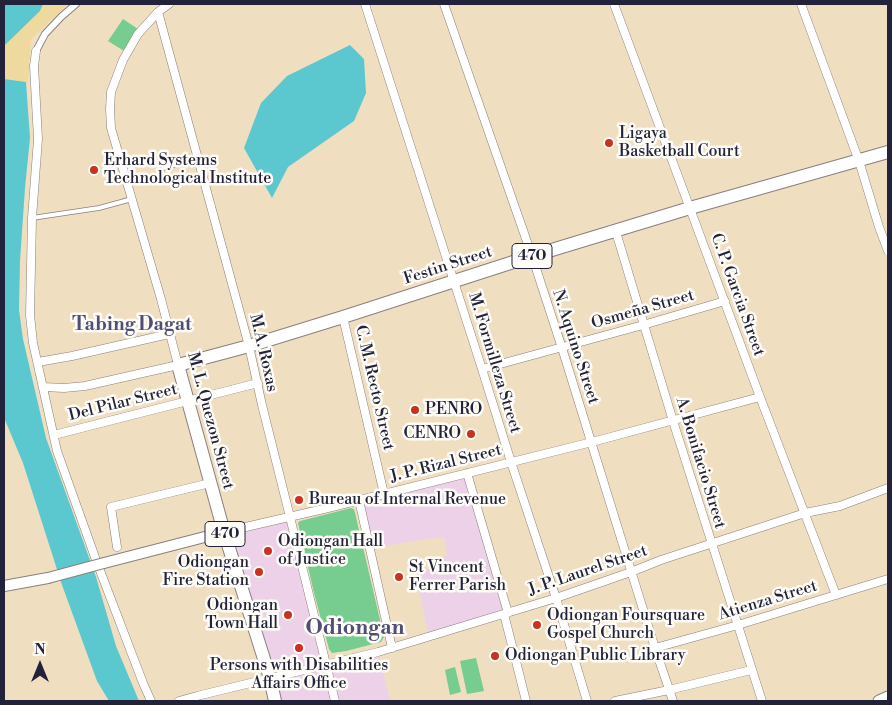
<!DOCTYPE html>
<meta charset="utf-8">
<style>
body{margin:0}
#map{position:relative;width:892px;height:705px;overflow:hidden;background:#f0dec0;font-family:"Libre Bodoni",serif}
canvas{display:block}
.frame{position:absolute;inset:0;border:5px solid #22223b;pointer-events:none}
.north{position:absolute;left:15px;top:640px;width:50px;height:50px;-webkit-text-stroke:4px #fdfcf7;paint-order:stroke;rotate:0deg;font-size:14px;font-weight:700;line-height:20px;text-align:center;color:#22223b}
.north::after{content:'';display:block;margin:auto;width:18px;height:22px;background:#22223b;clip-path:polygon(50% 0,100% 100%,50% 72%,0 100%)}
</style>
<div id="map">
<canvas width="892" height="705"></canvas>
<div class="frame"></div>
<div class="north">N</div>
</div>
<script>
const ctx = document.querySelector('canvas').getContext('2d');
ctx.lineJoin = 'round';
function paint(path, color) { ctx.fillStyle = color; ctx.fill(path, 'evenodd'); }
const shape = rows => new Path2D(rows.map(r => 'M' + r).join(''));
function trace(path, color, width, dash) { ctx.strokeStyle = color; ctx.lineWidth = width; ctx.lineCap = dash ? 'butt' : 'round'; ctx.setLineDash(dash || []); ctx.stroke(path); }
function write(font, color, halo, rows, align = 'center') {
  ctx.font = font + ' "Libre Bodoni",serif'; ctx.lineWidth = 5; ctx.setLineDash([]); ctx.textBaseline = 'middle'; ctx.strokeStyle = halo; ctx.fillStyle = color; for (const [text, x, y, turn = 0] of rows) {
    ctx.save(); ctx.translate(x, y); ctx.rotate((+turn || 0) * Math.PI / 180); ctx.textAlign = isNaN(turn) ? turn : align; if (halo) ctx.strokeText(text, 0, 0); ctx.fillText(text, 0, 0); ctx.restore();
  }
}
const built = shape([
 [467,473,508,613,429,636,422,605,416,571,443,566,442,557,447,555,444,537,406,542,370,550,359,500],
 [290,517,327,665,378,652,390,701,275,701,224,532]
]);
const green = shape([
 [123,19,138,29,124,51,108,41],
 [351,508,354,509,355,513,384,637,381,642,346,651,332,653,329,649,314,593,298,523,300,521],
 [476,658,484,691,467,694,460,661],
 [455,667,461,692,450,695,445,670]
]);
const sand = shape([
 [43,4,68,4,31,39,28,82,4,79,4,46,40,11]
]);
const water = shape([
 [4,4,43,4,40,11,4,46],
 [350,45,364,59,366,93,354,121,288,167,272,198,244,148,261,103,287,76],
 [4,79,26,82,30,138,25,188,20,261,19,310,23,339,46,438,96,577,116,646,139,701,109,701,97,681,62,585,23,463,5,420,4,412]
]);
const service = shape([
 [163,168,198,158],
 [32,218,99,208,132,199]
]);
const pedestrian = shape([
 [36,51,45,34,61,17,76,4]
]);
const minor = shape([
 [365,4,482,369,511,462,556,598,587,701],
 [444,4,532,256,562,348,655,648,673,701],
 [614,4,760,397,836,595],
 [801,4,859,161,879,227,888,251],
 [158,12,249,346,262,405,290,517,335,701],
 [36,51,34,66,38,139,32,218,30,315,33,343,57,451,96,560,143,683,151,701],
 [616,232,673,421,762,701],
 [343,317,384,494],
 [38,362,72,356,169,334],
 [482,369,643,325,725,301],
 [43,387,64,388,85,386,178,365,161,299,111,128,110,109,111,92,123,60,138,34,158,12,169,4],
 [54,435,258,383],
 [467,473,508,613],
 [359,500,392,648],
 [224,532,328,508,592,442,760,397],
 [117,547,111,507,210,483],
 [504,614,526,701],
 [655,648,738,625,888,579],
 [179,701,197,696,378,652,556,598,631,572,661,560,805,513,840,506,888,488],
 [615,701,669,690,751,670]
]);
const tertiary = shape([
 [104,563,224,532],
 [4,586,48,578]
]);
const secondary = shape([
 [879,701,888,697]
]);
const primary = shape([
 [275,701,270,678,224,532,178,365,249,346,343,317,532,256,690,208,888,152]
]);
const tertiaryBridge = shape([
 [48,578,104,563]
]);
const markers = [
 [609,143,5,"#c8321e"],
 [94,170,5,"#c8321e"],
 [415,410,5,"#c8321e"],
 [471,434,5,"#c8321e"],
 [299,500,5,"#c8321e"],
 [268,551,5,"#c8321e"],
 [259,572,5,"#c8321e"],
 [399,577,5,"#c8321e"],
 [288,615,5,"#c8321e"],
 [537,625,5,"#c8321e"],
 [299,648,5,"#c8321e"],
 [495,656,5,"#c8321e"]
];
const shields = [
 [532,256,40],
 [225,534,40]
];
const shieldNames = [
 ["470",532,256],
 ["470",225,534]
];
const poiNames = [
 ["Ligaya",619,134],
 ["Basketball Court",619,152],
 ["Erhard Systems",104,161],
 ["Technological Institute",104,179],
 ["PENRO",425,410],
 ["CENRO",461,434,"right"],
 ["Bureau of Internal Revenue",309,500],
 ["Odiongan Hall",278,542],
 ["of Justice",278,560],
 ["Odiongan",249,563,"right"],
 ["Fire Station",249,581,"right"],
 ["St Vincent",409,568],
 ["Ferrer Parish",409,586],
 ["Odiongan",278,606,"right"],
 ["Town Hall",278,624,"right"],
 ["Odiongan Foursquare",547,616],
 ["Gospel Church",547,634],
 ["Odiongan Public Library",505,656],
 ["Persons with Disabilities",299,666,"center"],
 ["Affairs Office",299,684,"center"]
];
const streetNames = [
 ["Festin Street",448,266,-18],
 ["C. P. Garcia Street",737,295,70],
 ["Osmeña Street",643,310,-16],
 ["N. Aquino Street",575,347,72],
 ["M.A. Roxas",263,353,77],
 ["M. Formilleza Street",494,363,73],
 ["C. M. Recto Street",374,388,77],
 ["Del Pilar Street",123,403,-14],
 ["M. L. Quezon Street",210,421,75],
 ["A. Bonifacio Street",700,463,73],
 ["J. P. Rizal Street",446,464,-14],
 ["J. P. Laurel Street",588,571,-19],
 ["Atienza Street",768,601,-17]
];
const quarterNames = [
 ["Tabing Dagat",132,325]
];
const districtNames = [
 ["Odiongan",355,629]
];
paint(built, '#edd1e9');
paint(green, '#77cc8f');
paint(sand, '#eeda9e');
paint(water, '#5ac8ce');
trace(service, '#89807e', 5.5);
trace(pedestrian, '#89807e', 8);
trace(minor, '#89807e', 9);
trace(tertiary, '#89807e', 12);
trace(secondary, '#89807e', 13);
trace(primary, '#89807e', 14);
trace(service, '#fff', 4);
trace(pedestrian, '#fff', 6);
trace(minor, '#fff', 8);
trace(tertiary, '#fff', 10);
trace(secondary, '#fff', 11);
trace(primary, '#fff', 12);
trace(tertiaryBridge, '#89807e', 12, []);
trace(tertiaryBridge, '#fff', 10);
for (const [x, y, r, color] of markers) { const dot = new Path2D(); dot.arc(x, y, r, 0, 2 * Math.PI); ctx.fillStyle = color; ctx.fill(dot); trace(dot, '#fdfcf7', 2); }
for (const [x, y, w] of shields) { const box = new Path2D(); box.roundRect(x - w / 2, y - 12.5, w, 25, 4); ctx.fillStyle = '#fdfcf7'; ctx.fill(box); trace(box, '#22223b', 1); }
write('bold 15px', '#22223b', null, shieldNames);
write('16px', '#22223b', '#fdfcf7', poiNames, 'left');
write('16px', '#22223b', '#fdfcf7', streetNames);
write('bold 19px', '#514e75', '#fdfcf7', quarterNames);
write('bold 21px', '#514e75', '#fdfcf7', districtNames);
</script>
